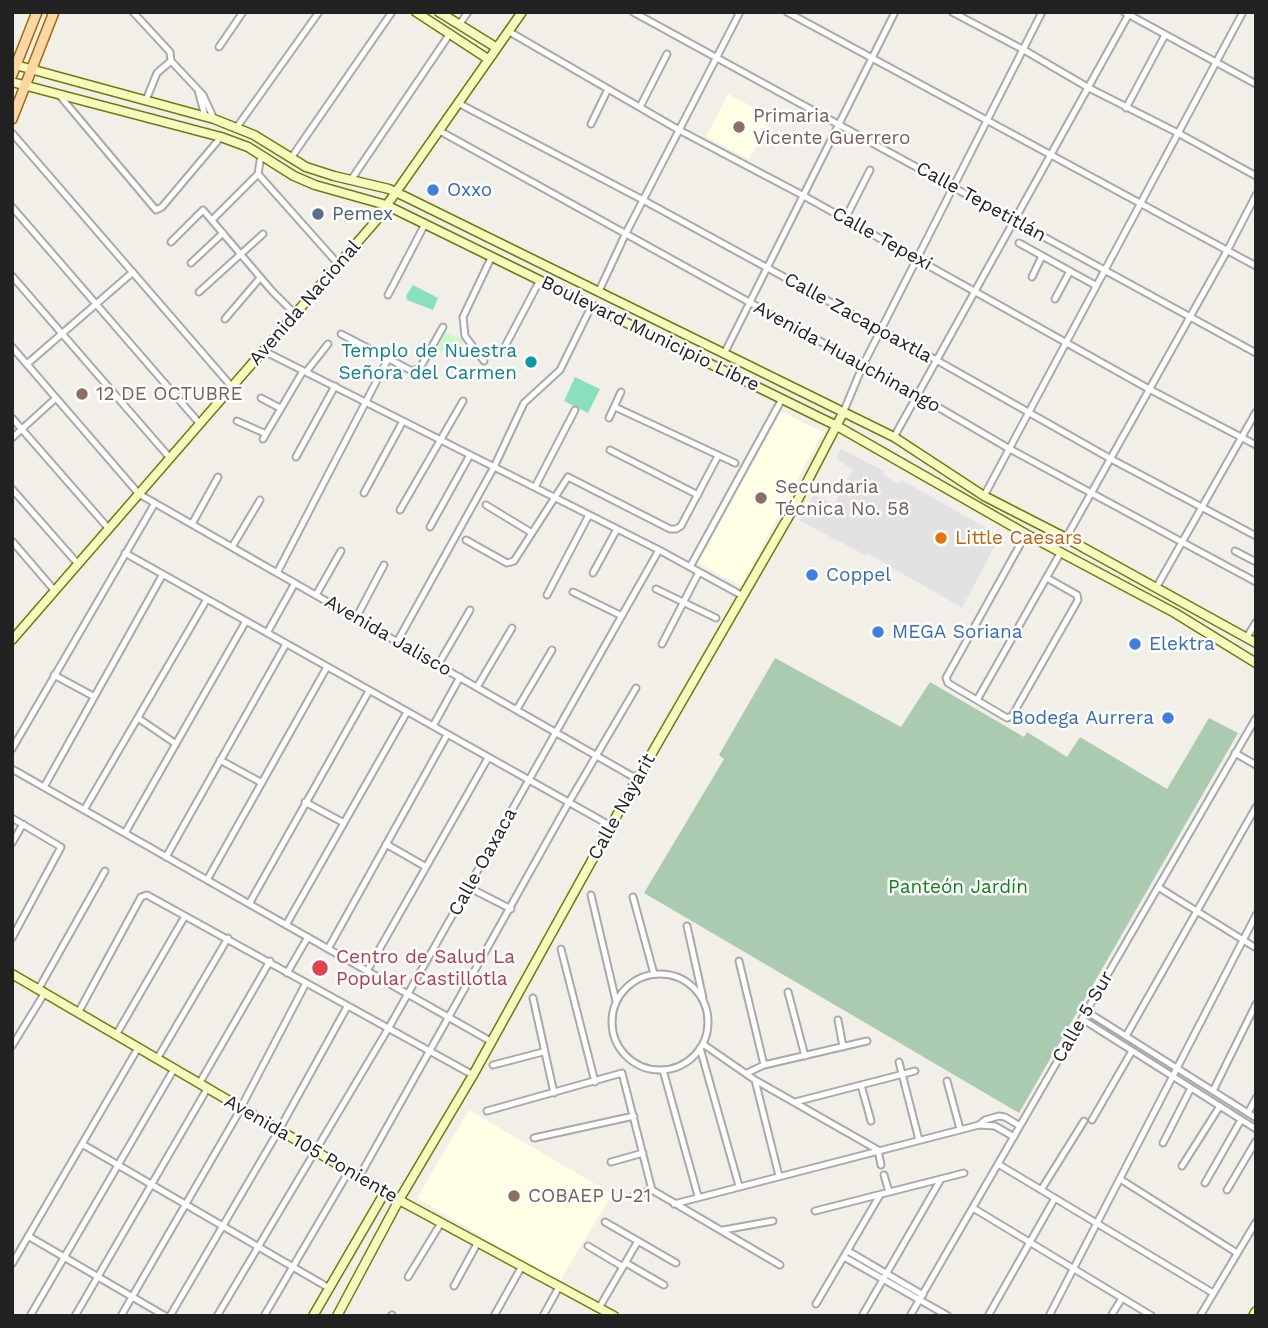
<!DOCTYPE html>
<meta charset="utf-8">
<style>
body{margin:0}
#map{position:relative;width:1268px;height:1328px;overflow:hidden;background:#f2efe9;font-family:"Work Sans",sans-serif}
canvas{display:block}
.frame{position:absolute;inset:0;border:14px solid #222;pointer-events:none}
</style>
<div id="map">
<canvas width="1268" height="1328"></canvas>
<div class="frame"></div>
</div>
<script>
const ctx = document.querySelector('canvas').getContext('2d');
ctx.lineJoin = 'round';
function paint(path, color) { ctx.fillStyle = color; ctx.fill(path, 'evenodd'); }
const shape = rows => new Path2D(rows.map(r => 'M' + r).join(''));
function trace(path, color, width, dash) { ctx.strokeStyle = color; ctx.lineWidth = width; ctx.lineCap = dash ? 'butt' : 'round'; ctx.setLineDash(dash || []); ctx.stroke(path); }
function write(font, color, halo, rows, align = 'center') {
  ctx.font = font + ' "Work Sans",sans-serif'; ctx.lineWidth = 5; ctx.setLineDash([]); ctx.textBaseline = 'middle'; ctx.strokeStyle = halo; ctx.fillStyle = color; for (const [text, x, y, turn = 0] of rows) {
    ctx.save(); ctx.translate(x, y); ctx.rotate((+turn || 0) * Math.PI / 180); ctx.textAlign = isNaN(turn) ? turn : align; if (halo) ctx.strokeText(text, 0, 0); ctx.fillText(text, 0, 0); ctx.restore();
  }
}
const education = shape([
 [728,94,772,117,749,159,706,137],
 [781,412,823,432,741,586,698,563],
 [469,1110,612,1194,559,1282,417,1198]
]);
const cemetery = shape([
 [775,658,901,727,930,682,1024,737,1027,732,1067,757,1080,737,1167,789,1209,718,1238,733,1019,1113,644,893,724,759,719,755]
]);
const park = shape([
 [445,332,463,340,455,357,437,349]
]);
const pitch = shape([
 [413,285,438,298,433,310,407,300,406,296],
 [575,377,600,389,588,413,564,401]
]);
const parking = shape([
 [841,449,884,471,883,475,899,484,902,480,1000,536,962,608,867,553,865,555,800,521,814,494,834,504,853,469,836,459]
]);
const street = shape([
 [133,12,170,52,171,61,203,95,214,119],
 [633,12,1256,353],
 [787,12,1256,266],
 [952,12,1024,50,1089,88,1178,133,1256,176],
 [1124,12,1256,84],
 [459,25,468,12],
 [508,31,679,130,804,196,1149,389,1256,445],
 [219,47,243,12],
 [198,90,205,116],
 [60,96,156,210,162,207,221,137],
 [146,100,157,73,171,61],
 [458,103,643,200,938,361,1111,459,1256,536],
 [640,107,667,54],
 [1126,108,1165,35],
 [591,124,608,89],
 [237,127,319,12],
 [438,130,919,396,1008,448,1256,582],
 [12,133,232,387],
 [291,158,392,12],
 [258,174,339,265],
 [351,180,449,35],
 [12,207,200,424],
 [845,219,870,170],
 [212,220,258,174,261,155],
 [171,242,203,210,272,291,296,315],
 [1019,243,1095,285],
 [191,263,223,233],
 [12,276,170,458],
 [1032,277,1042,256],
 [599,291,625,235,740,12],
 [199,292,263,234],
 [388,295,425,224],
 [1055,299,1070,271],
 [225,319,260,278],
 [341,334,412,371,420,368,443,327],
 [12,347,139,494,637,779],
 [264,351,659,550,743,596],
 [502,352,540,280],
 [724,354,895,12],
 [484,361,465,336,463,317,492,256],
 [27,364,133,272],
 [306,372,328,344],
 [261,398,280,408],
 [615,407,735,463],
 [843,413,863,365,1042,12],
 [12,418,109,529],
 [609,418,621,392],
 [237,421,266,434],
 [894,437,1130,12],
 [12,438,56,398],
 [263,439,303,371],
 [610,450,698,495],
 [296,457,335,386],
 [535,487,575,410],
 [12,489,78,564],
 [364,493,403,421],
 [984,496,1243,12],
 [486,505,532,533],
 [400,510,463,401],
 [192,524,218,477],
 [430,527,470,455],
 [1026,534,946,678,948,683,1007,718,1012,716,1078,600,1077,595,1047,578],
 [1066,538,1227,251,1256,195],
 [466,540,507,563,514,561,568,477,670,529,676,529,681,526,718,456],
 [12,541,55,591],
 [232,547,260,500],
 [1235,551,1256,562],
 [125,553,611,826],
 [690,567,782,399],
 [277,573,388,359],
 [593,573,617,529],
 [1156,588,1256,412],
 [656,589,716,618],
 [573,592,622,616],
 [316,595,341,551],
 [547,595,589,515],
 [356,618,384,565],
 [267,633,295,583],
 [1247,637,1256,622],
 [397,642,494,467,524,403,560,370,592,305],
 [662,644,699,572],
 [438,665,470,610],
 [54,675,93,696],
 [477,687,512,628],
 [977,700,1061,552],
 [517,709,552,650],
 [138,718,176,744],
 [433,726,460,677],
 [12,749,155,503],
 [1235,753,1256,765],
 [220,760,262,783],
 [12,769,492,1042],
 [44,787,163,574],
 [305,802,344,823],
 [84,810,207,599],
 [12,818,61,847,12,938],
 [125,833,246,621],
 [12,843,23,824],
 [386,844,426,867],
 [166,857,286,644],
 [207,880,327,667],
 [468,887,511,909],
 [1158,887,1256,948],
 [591,895,616,1001],
 [633,897,654,974],
 [249,904,369,691],
 [286,925,407,712],
 [687,926,703,998],
 [328,949,447,735],
 [561,949,595,1082],
 [739,961,764,1065],
 [367,971,488,758],
 [287,973,308,937],
 '612 1022a48 48 0 1 1 96 0a48 48 0 1 1-96 0Z',
 [38,990,105,871],
 [788,992,805,1056],
 [533,998,554,1093],
 [1086,1011,1256,1118],
 [78,1013,141,897,147,895,473,1075],
 [1082,1019,1256,1129],
 [838,1020,843,1047],
 [116,1035,185,916],
 [1126,1036,1256,807],
 [703,1044,755,1080,878,1150,881,1165],
 [12,1046,44,994],
 [700,1048,739,1186],
 [157,1059,228,938],
 [899,1062,919,1140],
 [493,1065,543,1052],
 [663,1070,698,1196],
 [622,1073,652,1190,780,1265],
 [747,1073,764,1065,867,1041],
 [755,1080,779,1176],
 [947,1081,960,1129],
 [199,1084,270,961],
 [861,1085,871,1121],
 [1213,1091,1256,1004],
 [795,1102,915,1071],
 [487,1111,622,1073],
 [1248,1113,1256,1098],
 [1092,1120,1132,1051],
 [979,1125,995,1126,1014,1137],
 [534,1138,634,1116],
 [1163,1143,1191,1088],
 [82,1144,329,1288],
 [611,1162,643,1153],
 [998,1164,1213,1293],
 [1182,1166,1220,1106],
 [884,1175,889,1192],
 [359,1177,569,802,636,688],
 [1120,1179,1237,1253],
 [1205,1183,1241,1120],
 [1041,1190,1084,1121],
 [1227,1190,1256,1141],
 [634,1195,652,1190],
 [674,1204,979,1125,985,1120,999,1116,1005,1117,1020,1126],
 [973,1208,1152,1316],
 [815,1211,964,1173],
 [605,1222,676,1263],
 [723,1230,773,1221],
 [28,1236,165,1316],
 [588,1246,623,1267],
 [848,1251,923,1295],
 [844,1257,948,1316],
 [626,1263,664,1285],
 [12,1264,138,1048],
 [408,1277,441,1223],
 [454,1286,478,1242],
 [816,1304,880,1195],
 [599,1308,638,1241],
 [30,1316,174,1069],
 [75,1316,207,1089],
 [121,1316,235,1119,306,983],
 [170,1316,279,1130,347,1007],
 [217,1316,388,1029,659,550],
 [264,1316,349,1171],
 [391,1316,392,1315],
 [494,1316,522,1266],
 [543,1316,559,1287],
 [862,1316,941,1179],
 [910,1316,1256,718],
 [988,1316,1055,1198],
 [1049,1316,1256,915],
 [1111,1316,1122,1298],
 [1200,1316,1256,1222]
]);
const secondary = shape([
 [416,12,488,59],
 [439,12,497,48],
 [12,64,214,119,254,135,306,167,334,176,389,189,406,197,894,437,984,496,1066,538,1256,643],
 [12,82,221,137,248,147,294,176,315,185,386,205,837,426,1026,534,1175,613,1256,663],
 [12,640,375,222,522,12],
 [12,974,399,1200,614,1316],
 [313,1316,385,1192],
 [337,1316,399,1200,473,1075,637,779,793,509,843,413],
 [1253,1316,1256,1311]
]);
const primary = shape([
 [12,75,37,12],
 [12,119,54,12]
]);
const markers = [
 [739,127,7,"#8d6e63"],
 [433,190,7,"#3f7fe0"],
 [318,214,7,"#5c6f8a"],
 [531,362,7,"#0f9aa8"],
 [82,394,7,"#8d6e63"],
 [761,498,7,"#8d6e63"],
 [941,538,7,"#e8710a"],
 [812,575,7,"#3f7fe0"],
 [878,632,7,"#3f7fe0"],
 [1135,644,7,"#3f7fe0"],
 [1168,718,7,"#3f7fe0"],
 [320,968,9,"#e0444e"],
 [514,1196,7,"#8d6e63"]
];
const educationNames = [
 ["Primaria",753,116],
 ["Vicente Guerrero",753,138],
 ["12 DE OCTUBRE",96,394],
 ["Secundaria",775,487],
 ["Técnica No. 58",775,509],
 ["COBAEP U-21",528,1196]
];
const shopNames = [
 ["Oxxo",447,190],
 ["Coppel",826,575],
 ["MEGA Soriana",892,632],
 ["Elektra",1149,644],
 ["Bodega Aurrera",1154,718,"right"]
];
const streetNames = [
 ["Calle Tepetitlán",981,202,29],
 ["Calle Tepexi",882,239,29],
 ["Avenida Nacional",305,303,-49],
 ["Calle Zacapoaxtla",858,318,29],
 ["Boulevard Municipio Libre",650,334,26],
 ["Avenida Huauchinango",847,357,29],
 ["Avenida Jalisco",388,636,30],
 ["Calle Nayarit",622,807,-61],
 ["Calle Oaxaca",483,862,-61],
 ["Calle 5 Sur",1083,1017,-60],
 ["Avenida 105 Poniente",311,1149,30]
];
const serviceNames = [
 ["Pemex",332,214]
];
const cultureNames = [
 ["Templo de Nuestra",517,351],
 ["Señora del Carmen",517,373]
];
const foodNames = [
 ["Little Caesars",955,538]
];
const parkNames = [
 ["Panteón Jardín",958,887]
];
const healthNames = [
 ["Centro de Salud La",336,957],
 ["Popular Castillotla",336,979]
];
paint(education, '#ffffe5');
paint(cemetery, '#aacbaf');
paint(park, '#c8facc');
paint(pitch, '#88e0be');
paint(parking, '#e2e2e2');
trace(street, '#a9a9a9', 9);
trace(secondary, '#707d05', 11);
trace(primary, '#a06b00', 12);
trace(street, '#fff', 5);
trace(secondary, '#f7fabf', 8);
trace(primary, '#fcd6a4', 9);
for (const [x, y, r, color] of markers) { const dot = new Path2D(); dot.arc(x, y, r, 0, 2 * Math.PI); ctx.fillStyle = color; ctx.fill(dot); trace(dot, '#fff', 2.5); }
write('19px', '#785e54', '#fff', educationNames, 'left');
write('19px', '#366cbe', '#fff', shopNames, 'left');
write('19px', '#222', '#fff', streetNames);
write('19px', '#4e5e75', '#fff', serviceNames, 'left');
write('19px', '#0d838f', '#fff', cultureNames, 'right');
write('19px', '#c56008', '#fff', foodNames, 'left');
write('19px', '#0c8416', '#fff', parkNames);
write('19px', '#be3a42', '#fff', healthNames, 'left');
</script>
